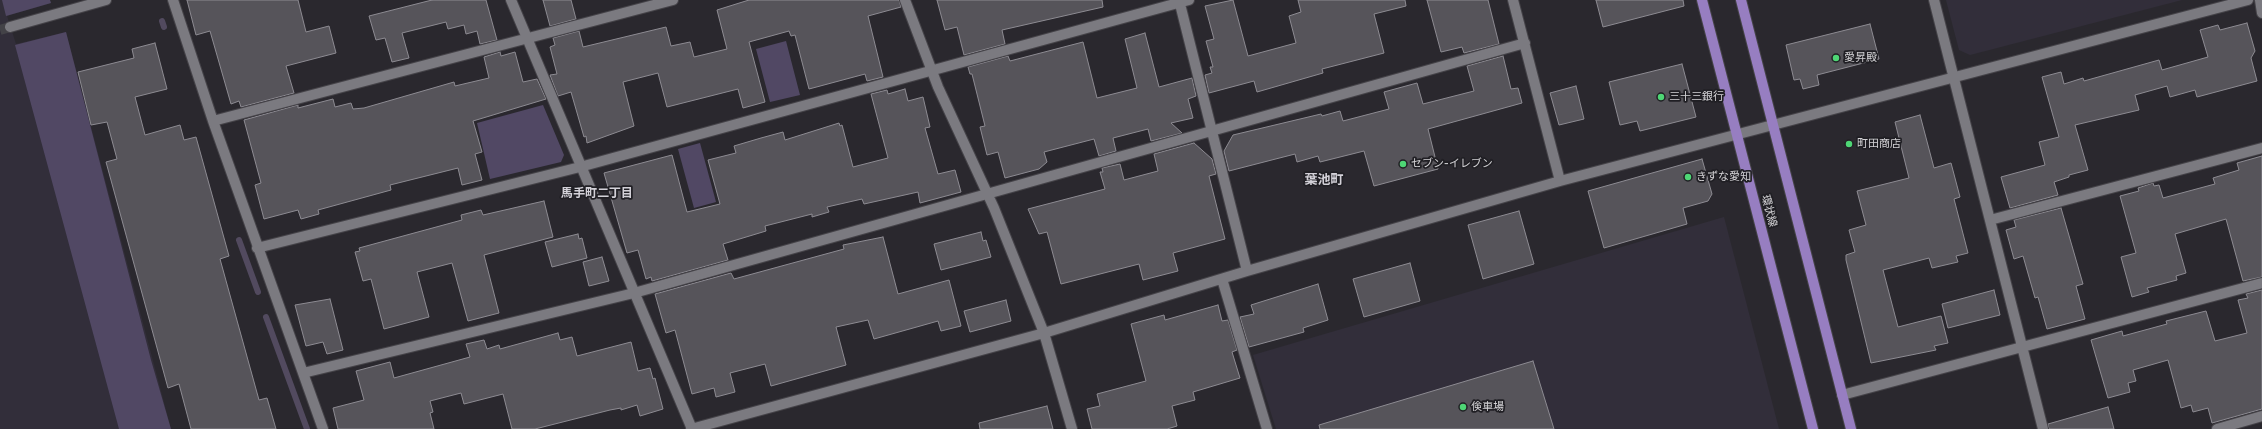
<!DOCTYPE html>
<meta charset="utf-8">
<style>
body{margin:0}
canvas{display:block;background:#2a282e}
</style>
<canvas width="2262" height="429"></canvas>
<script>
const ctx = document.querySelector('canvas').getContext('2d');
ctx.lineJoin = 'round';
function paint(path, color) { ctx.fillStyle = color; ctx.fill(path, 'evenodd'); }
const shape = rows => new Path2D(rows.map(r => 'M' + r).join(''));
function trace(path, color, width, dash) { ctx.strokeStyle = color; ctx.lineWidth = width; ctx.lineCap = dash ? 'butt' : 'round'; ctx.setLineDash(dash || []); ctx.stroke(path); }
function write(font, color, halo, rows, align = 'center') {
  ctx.font = font + ' Cabin,"Noto Sans JP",sans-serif'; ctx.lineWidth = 3.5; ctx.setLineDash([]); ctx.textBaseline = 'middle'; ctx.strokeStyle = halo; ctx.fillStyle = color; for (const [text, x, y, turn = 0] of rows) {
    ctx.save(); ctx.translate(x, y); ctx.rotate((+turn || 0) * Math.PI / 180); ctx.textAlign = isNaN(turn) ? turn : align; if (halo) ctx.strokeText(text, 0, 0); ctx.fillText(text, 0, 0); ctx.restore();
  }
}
const built = shape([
 [0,0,50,0,51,3,7,16,16,44,66,32,171,429,0,429],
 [1946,0,2182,0,1970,55,1959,50],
 [1724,217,1779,429,1276,429,1253,355]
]);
const green = shape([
 [2,0,50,0,51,3,6,16],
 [66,32,151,360,171,429,119,429,15,45],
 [786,41,800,95,770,102,756,49],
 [543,105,564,155,561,162,490,179,477,123],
 [700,143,716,202,694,208,678,149]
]);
const stream = shape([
 [162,21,164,27],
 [239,240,258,292],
 [266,317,307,429]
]);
const building = shape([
 [187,0,298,0,306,32,329,26,336,53,286,66,294,93,241,107,239,101,231,104,210,31,196,35,187,0],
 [432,0,486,0,497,40,480,44,477,31,466,34,464,25,448,29,446,22,402,33,409,58,392,62,385,38,376,40,369,16,432,0],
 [543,0,571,0,576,19,550,26,543,0],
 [749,0,899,0,901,7,868,16,883,77,867,81,865,74,809,89,795,35,791,36,789,31,749,42,765,102,743,108,738,89,667,107,658,73,623,82,634,126,587,143,586,136,584,137,571,92,558,96,550,75,557,74,550,47,555,45,553,38,579,31,583,47,666,27,671,46,690,42,694,57,727,49,717,10,749,0],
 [937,0,1102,0,1103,7,1002,30,1005,44,964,55,957,27,945,30,937,0],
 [1233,0,1248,56,1296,43,1289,16,1301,12,1298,0,1405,0,1406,6,1374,14,1384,53,1322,69,1323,73,1257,92,1254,81,1209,93,1205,75,1212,73,1210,67,1213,67,1206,41,1214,39,1205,6,1233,0],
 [1427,0,1488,0,1499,44,1464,53,1462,47,1441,52,1427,0],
 [1596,0,1683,0,1684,6,1603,27,1596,0],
 [2247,23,2255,51,2251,58,2257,81,2197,97,2195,90,2170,97,2167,86,2135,95,2139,110,2075,125,2088,170,2069,175,2069,177,2054,182,2058,195,2010,208,2001,177,2045,165,2039,142,2059,137,2042,77,2061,72,2064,84,2083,78,2084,81,2159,60,2162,70,2208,57,2200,30,2218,25,2220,30,2247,23],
 [1870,24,1879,59,1817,75,1819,85,1803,89,1800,79,1794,80,1786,45,1870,24],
 [1145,33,1159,87,1192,78,1196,96,1188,99,1193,118,1171,123,1182,133,1151,141,1148,129,1113,138,1116,151,1099,156,1094,139,1044,152,1047,162,1039,169,1005,178,998,152,987,155,980,127,985,126,972,74,970,74,968,67,1008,56,1010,61,1083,42,1097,98,1137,88,1125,39,1145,33],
 [155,43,167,89,135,97,145,135,180,125,184,140,196,137,229,256,220,259,259,400,267,398,276,429,191,429,179,384,168,388,106,162,117,159,107,122,91,125,78,72,134,58,132,49,155,43],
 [500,52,501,56,515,52,523,82,537,79,546,99,473,121,482,152,475,154,482,180,462,185,458,168,390,185,391,190,318,210,319,214,301,219,298,210,264,219,255,185,261,183,244,120,298,105,298,108,333,99,335,107,351,103,353,109,364,108,454,82,455,86,489,78,484,57,500,52],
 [1503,56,1511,89,1518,88,1522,103,1428,129,1438,169,1374,186,1364,151,1320,162,1318,156,1297,162,1295,154,1229,171,1224,151,1233,135,1321,114,1322,116,1340,111,1343,121,1389,109,1384,92,1417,83,1423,104,1474,91,1467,66,1503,56],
 [1682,64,1696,117,1640,131,1637,121,1620,125,1609,82,1682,64],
 [1576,86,1584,119,1559,125,1550,93,1576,86],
 [905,89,908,101,923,97,930,127,925,128,938,174,955,170,961,192,920,203,918,192,864,204,862,199,827,207,829,212,812,217,812,214,765,226,766,231,723,244,728,260,652,281,651,277,646,279,638,250,627,253,604,173,672,155,687,212,720,204,708,160,736,153,734,146,761,138,783,132,785,140,839,123,840,126,842,125,853,167,888,158,871,94,887,90,888,94,905,89],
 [1920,115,1934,168,1951,163,1960,197,1954,199,1968,253,1956,256,1958,262,1932,268,1929,258,1883,270,1898,327,1941,316,1948,343,1934,346,1936,350,1871,363,1846,260,1846,255,1855,252,1849,230,1866,225,1857,191,1909,178,1895,122,1920,115],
 [1194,143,1212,159,1216,174,1209,176,1225,239,1173,253,1178,271,1143,280,1139,264,1061,284,1047,232,1039,234,1028,209,1105,189,1100,172,1103,172,1102,168,1120,164,1124,180,1158,171,1154,154,1194,143],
 [2262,156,2262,277,2243,281,2226,219,2175,234,2186,273,2176,276,2177,280,2147,288,2149,292,2132,297,2121,257,2136,253,2120,196,2139,191,2138,188,2153,183,2154,186,2159,185,2163,198,2215,184,2213,178,2239,170,2237,163,2262,156],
 [1702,159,1712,194,1708,201,1683,208,1687,224,1604,248,1588,191,1702,159],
 [544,201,553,237,484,255,499,313,468,321,452,263,417,272,429,317,384,329,371,279,363,281,355,252,360,251,359,248,462,220,461,215,481,210,483,215,544,201],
 [2061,208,2083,284,2076,286,2085,319,2047,329,2038,297,2035,298,2023,256,2014,259,2006,230,2016,227,2014,220,2061,208],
 [1519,211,1534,264,1483,279,1468,225,1519,211],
 [981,232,983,241,986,240,991,257,941,270,934,244,981,232],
 [578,234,579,239,582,238,587,258,552,267,545,242,578,234],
 [883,237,898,294,949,280,961,326,941,331,938,321,874,339,868,320,836,327,846,365,771,386,765,364,730,373,735,392,716,397,714,388,692,394,675,330,666,333,655,294,731,273,734,279,844,249,843,245,883,237],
 [602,257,609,281,589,286,583,262,602,257],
 [1410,263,1420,301,1364,317,1353,279,1410,263],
 [1318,284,1328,320,1303,328,1304,332,1249,347,1240,317,1254,314,1251,305,1318,284],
 [1994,290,2000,315,1948,328,1942,304,1994,290],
 [2262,290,2262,409,2212,423,2208,408,2193,412,2191,405,2181,408,2168,360,2133,370,2136,381,2128,383,2130,392,2108,398,2091,340,2122,331,2123,336,2167,324,2166,321,2206,311,2215,341,2247,333,2238,300,2248,298,2246,294,2262,290],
 [330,299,343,350,327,354,323,342,306,346,295,305,330,299],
 [1006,300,1011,321,970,332,964,311,1006,300],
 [1218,305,1222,321,1228,320,1237,350,1232,352,1240,378,1193,392,1195,400,1172,406,1177,426,1167,429,1092,429,1087,409,1100,406,1097,394,1146,381,1131,324,1164,315,1165,320,1218,305],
 [558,333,560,340,572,337,577,356,631,342,638,371,650,368,653,379,655,378,663,409,640,416,637,405,621,410,621,408,610,410,535,429,512,429,503,394,464,404,461,393,430,401,433,412,430,413,434,429,338,429,333,408,364,400,356,371,390,362,394,378,470,357,466,344,484,340,487,349,499,345,500,349,558,333],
 [1533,361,1554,429,1320,429,1319,425,1533,361],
 [1047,406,1053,429,980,429,979,423,1047,406],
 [2108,407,2114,429,2049,429,2048,424,2108,407]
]);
const minorTunnel = shape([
 [0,30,10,27]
]);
const minor = shape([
 [173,0,213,121,323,429],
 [511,0,692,429],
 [905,0,938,87,994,208,1044,333,1072,429],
 [1179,0,1247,271],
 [1513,0,1560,181],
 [1934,0,2043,429],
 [2260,0,2262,13],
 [10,27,106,0],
 [213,121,673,0],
 [1990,220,2262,148],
 [257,248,580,167,1189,0],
 [1222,279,1267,429],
 [303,373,634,293,1525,43],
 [1842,395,2262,283],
 [691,429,1044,333,1247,271,1560,181,2248,0],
 [2217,429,2262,416]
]);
const major = shape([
 [1702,0,1813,429],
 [1741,0,1851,429]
]);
const markers = [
 [1836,58,4,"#4ed675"],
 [1661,97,4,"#4ed675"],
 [1849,144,4,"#4ed675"],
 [1403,164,4,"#4ed675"],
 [1688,177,4,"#4ed675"],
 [1463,407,4,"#4ed675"]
];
const poiNames = [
 ["愛昇殿",1844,58],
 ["三十三銀行",1669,97],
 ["町田商店",1857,144],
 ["セブン-イレブン",1411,164],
 ["きずな愛知",1696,177],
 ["倹車場",1471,407]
];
const streetNames = [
 ["環状線",1769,211,76]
];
const neighbourhoodNames = [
 ["馬手町二丁目",597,193]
];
const quarterNames = [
 ["葉池町",1324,180]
];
paint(built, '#322e3a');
paint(green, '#514864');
trace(stream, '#524a5f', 6);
paint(building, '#56545a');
trace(building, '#8d8b92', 1);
trace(minorTunnel, '#434247', 10, [10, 5]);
trace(minor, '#454348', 12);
trace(major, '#454348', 12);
trace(minor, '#7b7a80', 10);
trace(major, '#977ec1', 10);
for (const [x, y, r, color] of markers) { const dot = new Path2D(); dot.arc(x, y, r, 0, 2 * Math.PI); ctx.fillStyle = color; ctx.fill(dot); trace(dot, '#201f24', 1.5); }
write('11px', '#d3d2d5', '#201f24', poiNames, 'left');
write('11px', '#d3d2d5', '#201f24', streetNames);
write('bold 12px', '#d3d1d8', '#201f24', neighbourhoodNames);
write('bold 13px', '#d3d1d8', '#201f24', quarterNames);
</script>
